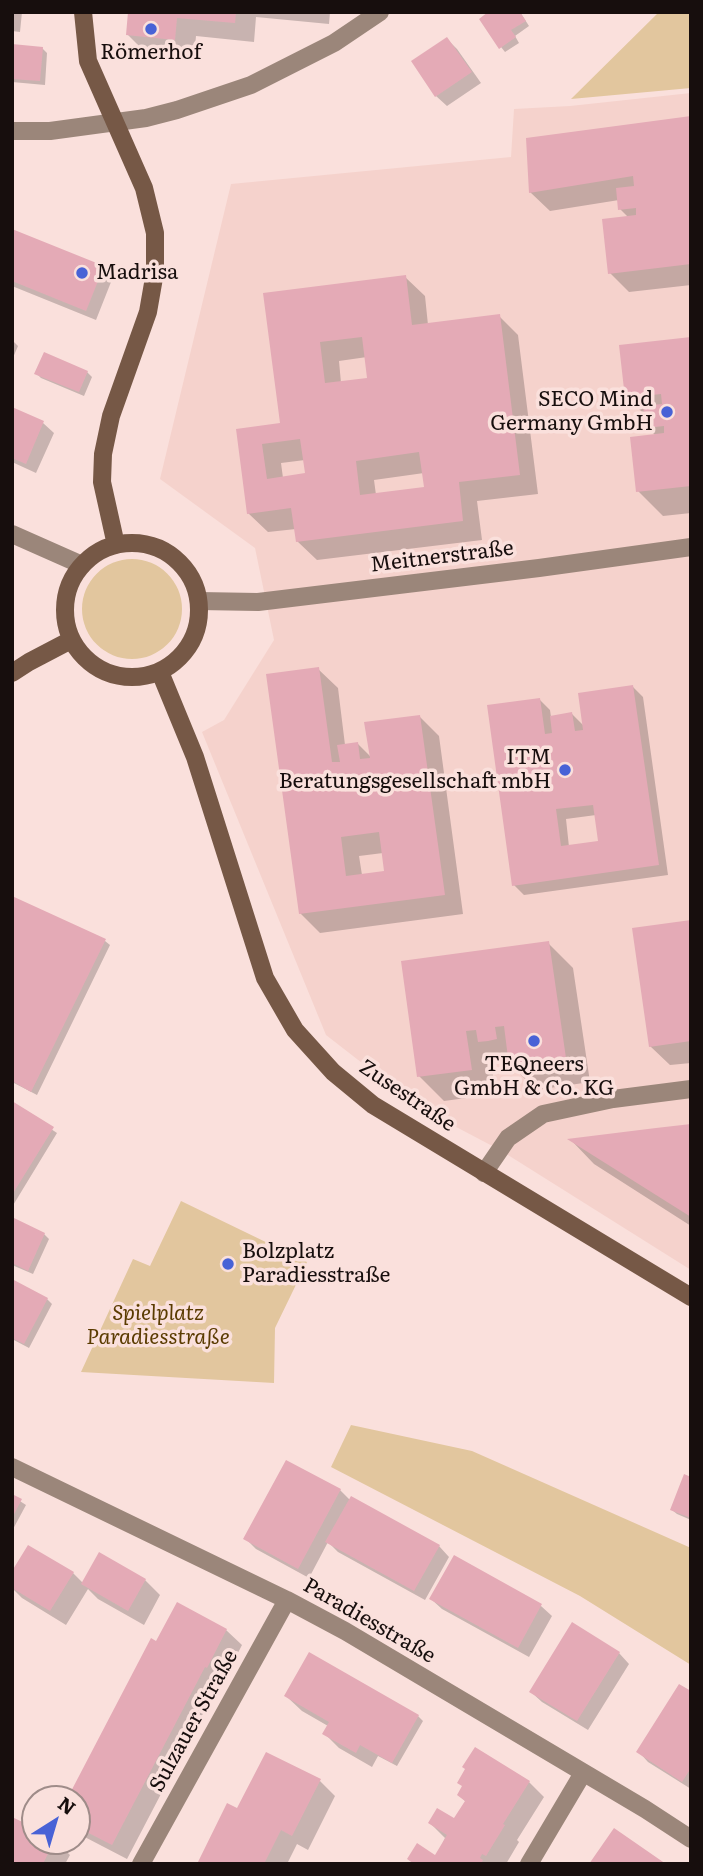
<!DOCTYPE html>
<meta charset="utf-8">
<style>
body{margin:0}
#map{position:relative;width:703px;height:1876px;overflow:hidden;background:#fae0dc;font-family:Literata,serif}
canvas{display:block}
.frame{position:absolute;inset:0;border:14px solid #170e0d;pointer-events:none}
.north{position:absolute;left:21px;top:1785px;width:70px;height:70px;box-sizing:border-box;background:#fae0dc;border:2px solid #9f8c89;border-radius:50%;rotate:37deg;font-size:19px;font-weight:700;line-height:28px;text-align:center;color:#170e0d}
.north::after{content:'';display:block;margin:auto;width:24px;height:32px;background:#4862d6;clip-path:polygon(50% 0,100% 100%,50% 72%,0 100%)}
</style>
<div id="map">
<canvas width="703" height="1876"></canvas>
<div class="frame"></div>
<div class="north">N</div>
</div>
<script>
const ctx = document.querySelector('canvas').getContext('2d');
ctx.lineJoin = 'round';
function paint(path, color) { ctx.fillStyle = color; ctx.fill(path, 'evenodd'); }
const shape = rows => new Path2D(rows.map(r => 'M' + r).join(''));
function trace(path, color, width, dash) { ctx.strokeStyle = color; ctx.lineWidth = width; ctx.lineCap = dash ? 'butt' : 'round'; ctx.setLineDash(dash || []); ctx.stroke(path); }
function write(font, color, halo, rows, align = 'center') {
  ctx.font = font + ' Literata,serif'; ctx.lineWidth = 7; ctx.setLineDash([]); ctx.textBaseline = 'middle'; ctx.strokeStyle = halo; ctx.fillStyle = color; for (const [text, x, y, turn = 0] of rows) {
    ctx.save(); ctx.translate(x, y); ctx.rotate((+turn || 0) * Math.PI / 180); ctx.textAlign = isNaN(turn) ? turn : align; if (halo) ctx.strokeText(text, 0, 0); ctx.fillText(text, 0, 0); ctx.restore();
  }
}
const built = shape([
 [691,93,691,1270,500,1150,420,1108,326,1035,202,732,224,720,274,640,255,548,160,479,231,184,511,157,514,109,570,106]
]);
const green = shape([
 [659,12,691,12,691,88,571,99],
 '82 609a50 50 0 1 1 100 0a50 50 0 1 1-100 0Z',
 [181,1201,307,1262,275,1328,274,1383,81,1372,133,1259,150,1266],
 [351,1425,472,1451,691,1548,691,1665,580,1596,331,1467]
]);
const shadow = shape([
 [12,12,22,12,20,32,12,31],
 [130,12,330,12,329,24,256,17,254,42,196,36,194,58,147,54,128,35],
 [520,12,529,26,515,36,519,43,505,52,501,47],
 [447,39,457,49,481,83,447,106,436,96],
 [12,46,42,48,47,53,45,85,12,82],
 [691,118,691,285,629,292,610,273,628,217,620,209,619,200,550,211,530,192],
 [12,231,103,267,113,277,96,320,12,286],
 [405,277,425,296,428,325,499,316,518,335,538,494,477,501,482,540,317,560,297,541,296,529,268,532,248,513,238,430,282,425,265,294],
 [367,357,369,380,341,383,339,361],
 [305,460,307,475,283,478,281,463],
 [424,473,426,488,376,495,374,480],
 [691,338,691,513,663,516,638,491,656,436,648,428,647,417,627,397],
 [12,340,18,346,12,360],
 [87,372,92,377,84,396,41,378,36,373],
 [12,409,43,423,54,433,36,473,12,462],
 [318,669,338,688,345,745,358,744,371,757,420,717,439,736,463,914,320,933,300,913],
 [383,853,386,872,362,875,359,856],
 [633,687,643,697,668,875,524,895,514,885,540,700,550,710,551,717,572,714,585,727],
 [596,815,600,843,569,847,566,819],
 [12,897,105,941,110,945,37,1095,12,1082],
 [691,922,691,1063,670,1065,650,1046],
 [548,943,573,968,590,1082,536,1090,511,1065,505,1066,494,1055,490,1056,496,1094,444,1101,419,1076],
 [12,1103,57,1133,12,1207],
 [691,1125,691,1226,594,1164,571,1140],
 [15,1221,44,1234,49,1239,33,1274,12,1265,12,1226],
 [12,1281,47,1299,52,1304,29,1348,12,1339],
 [691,1478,691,1520,677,1514,672,1510],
 [340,1490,350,1500,439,1546,449,1557,425,1600,338,1552,328,1542,309,1578,256,1549,246,1539],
 [12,1496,26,1505,12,1531],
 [454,1557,541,1606,552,1616,529,1657,442,1609,431,1599],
 [73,1573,83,1583,145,1580,160,1595,144,1625,98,1599,88,1589,66,1625,22,1598,12,1588],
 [226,1630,242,1645,223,1682,220,1681,127,1859,77,1833,77,1799,69,1799,157,1644],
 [619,1653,629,1664,588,1730,542,1702,531,1692],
 [691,1693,691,1789,648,1762,638,1751],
 [286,1696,418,1716,423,1721,397,1766,378,1756,372,1767,339,1748,324,1733,328,1726,302,1711],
 [320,1781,335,1796,308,1850,297,1844,287,1864,199,1864,238,1810],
 [529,1782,544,1797,517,1840,519,1842,506,1864,414,1864,436,1857,445,1838,430,1823,455,1821,466,1802,459,1795],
 [35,1830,35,1841,55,1841,70,1855,65,1864,12,1864]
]);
const building = shape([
 [128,12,236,12,235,23,177,18,175,40,126,35],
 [488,12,520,12,526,21,511,30,516,37,499,49,479,19],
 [447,37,472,72,435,97,411,61],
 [12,44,43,47,40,81,12,79],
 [691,116,691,264,608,274,602,219,636,215,636,208,618,210,616,188,634,186,633,176,529,193,526,138],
 [12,229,104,266,86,311,12,281],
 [406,275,412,325,500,314,520,475,459,482,463,521,296,542,291,508,247,514,236,429,280,423,263,293],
 [362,337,367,378,325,383,320,342],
 [300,439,305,473,267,479,262,444],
 [419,452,424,487,360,495,356,461],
 [691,337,691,486,636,492,630,437,664,433,664,426,646,428,643,406,662,404,661,394,625,398,619,345],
 [44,352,88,371,79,392,34,374],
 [12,407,44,421,26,464,12,458],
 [319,667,332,762,340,762,337,745,358,742,360,759,370,758,364,722,420,715,445,895,299,914,266,674],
 [379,832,384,871,346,876,341,837],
 [633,685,659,865,512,886,487,705,540,698,545,734,552,733,550,716,572,712,575,731,583,730,578,693],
 [593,805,598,841,561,846,556,809],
 [12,896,106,939,31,1092,12,1081],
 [691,920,691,1041,649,1047,632,928],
 [549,941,566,1058,509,1066,504,1026,495,1027,497,1039,488,1041,478,1042,476,1030,466,1031,472,1070,417,1077,401,961],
 [12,1101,54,1127,12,1195],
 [691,1124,691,1217,567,1139,656,1128],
 [14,1218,45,1233,28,1271,12,1263],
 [12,1279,48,1298,24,1344,12,1338],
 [286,1460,341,1489,298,1569,243,1539],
 [684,1474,691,1477,691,1518,670,1510],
 [12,1494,22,1499,12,1518],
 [351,1496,440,1545,414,1591,325,1542],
 [28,1545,74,1572,50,1611,12,1588,12,1571],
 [99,1552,146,1579,128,1611,81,1584],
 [454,1555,542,1604,518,1648,429,1599],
 [177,1602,227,1629,207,1668,205,1667,112,1845,77,1827,77,1799,67,1799,151,1638,156,1641],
 [572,1622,620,1652,577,1721,529,1692],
 [309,1652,419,1715,392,1763,360,1745,356,1753,322,1734,329,1722,284,1696],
 [679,1684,691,1691,691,1768,682,1782,636,1752],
 [475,1747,530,1781,503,1824,505,1825,486,1856,482,1854,480,1858,483,1860,481,1864,414,1864,407,1859,417,1843,435,1855,447,1835,428,1823,437,1808,454,1818,465,1801,457,1795,462,1786,457,1783,465,1769,462,1767],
 [266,1752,321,1779,292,1836,281,1830,264,1864,197,1864,227,1803,237,1808],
 [12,1817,35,1828,35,1841,54,1841,43,1864,12,1864],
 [614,1828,666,1864,589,1864]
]);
const street = shape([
 [12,131,50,131,146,118,177,110,251,85,334,43,380,12],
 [12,534,82,565],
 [199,601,258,602,539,568,691,547],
 [484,1173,508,1138,543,1114,613,1099,691,1089],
 [12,1467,287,1600,345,1631,645,1809,691,1839],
 [141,1864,287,1600],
 [529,1864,583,1773]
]);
const secondary = shape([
 [83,12,88,61,144,188,155,233,155,272,148,312,111,416,103,454,102,482,116,545],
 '65 610a67 67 0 1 1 134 0a67 67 0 1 1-134 0Z',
 [160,672,195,757,265,978,295,1030,333,1072,373,1105,691,1297],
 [12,673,29,662,71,640]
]);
const markers = [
 [151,29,7,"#4862d6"],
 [82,273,7,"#4862d6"],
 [667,412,7,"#4862d6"],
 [565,770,7,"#4862d6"],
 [534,1041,7,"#4862d6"],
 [228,1264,7,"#4862d6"]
];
const poiNames = [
 ["Römerhof",151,53],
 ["Madrisa",96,273,"left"],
 ["SECO Mind",653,400,"right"],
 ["Germany GmbH",653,424,"right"],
 ["ITM",551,758,"right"],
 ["Beratungsgesellschaft mbH",551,782,"right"],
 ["TEQneers",534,1065],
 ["GmbH & Co. KG",534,1089],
 ["Bolzplatz",242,1252,"left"],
 ["Paradiesstraße",242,1276,"left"]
];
const streetNames = [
 ["Meitnerstraße",442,557,-7],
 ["Zusestraße",407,1096,34],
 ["Paradiesstraße",369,1621,30],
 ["Sulzauer Straße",194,1721,-61]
];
const parkNames = [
 ["Spielplatz",158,1314],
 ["Paradiesstraße",158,1338]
];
paint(built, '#f5d2cc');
paint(green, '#e2c69e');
paint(shadow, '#0003');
paint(building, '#e4aab6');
trace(street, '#9b867a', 18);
trace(secondary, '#765846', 18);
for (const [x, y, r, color] of markers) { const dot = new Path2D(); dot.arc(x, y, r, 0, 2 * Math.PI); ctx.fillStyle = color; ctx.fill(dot); trace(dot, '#fae0dc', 2.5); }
write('21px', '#170e0d', '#fae0dc', poiNames);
write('21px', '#170e0d', '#fae0dc', streetNames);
write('italic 21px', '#5a3b00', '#fae0dc', parkNames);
</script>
